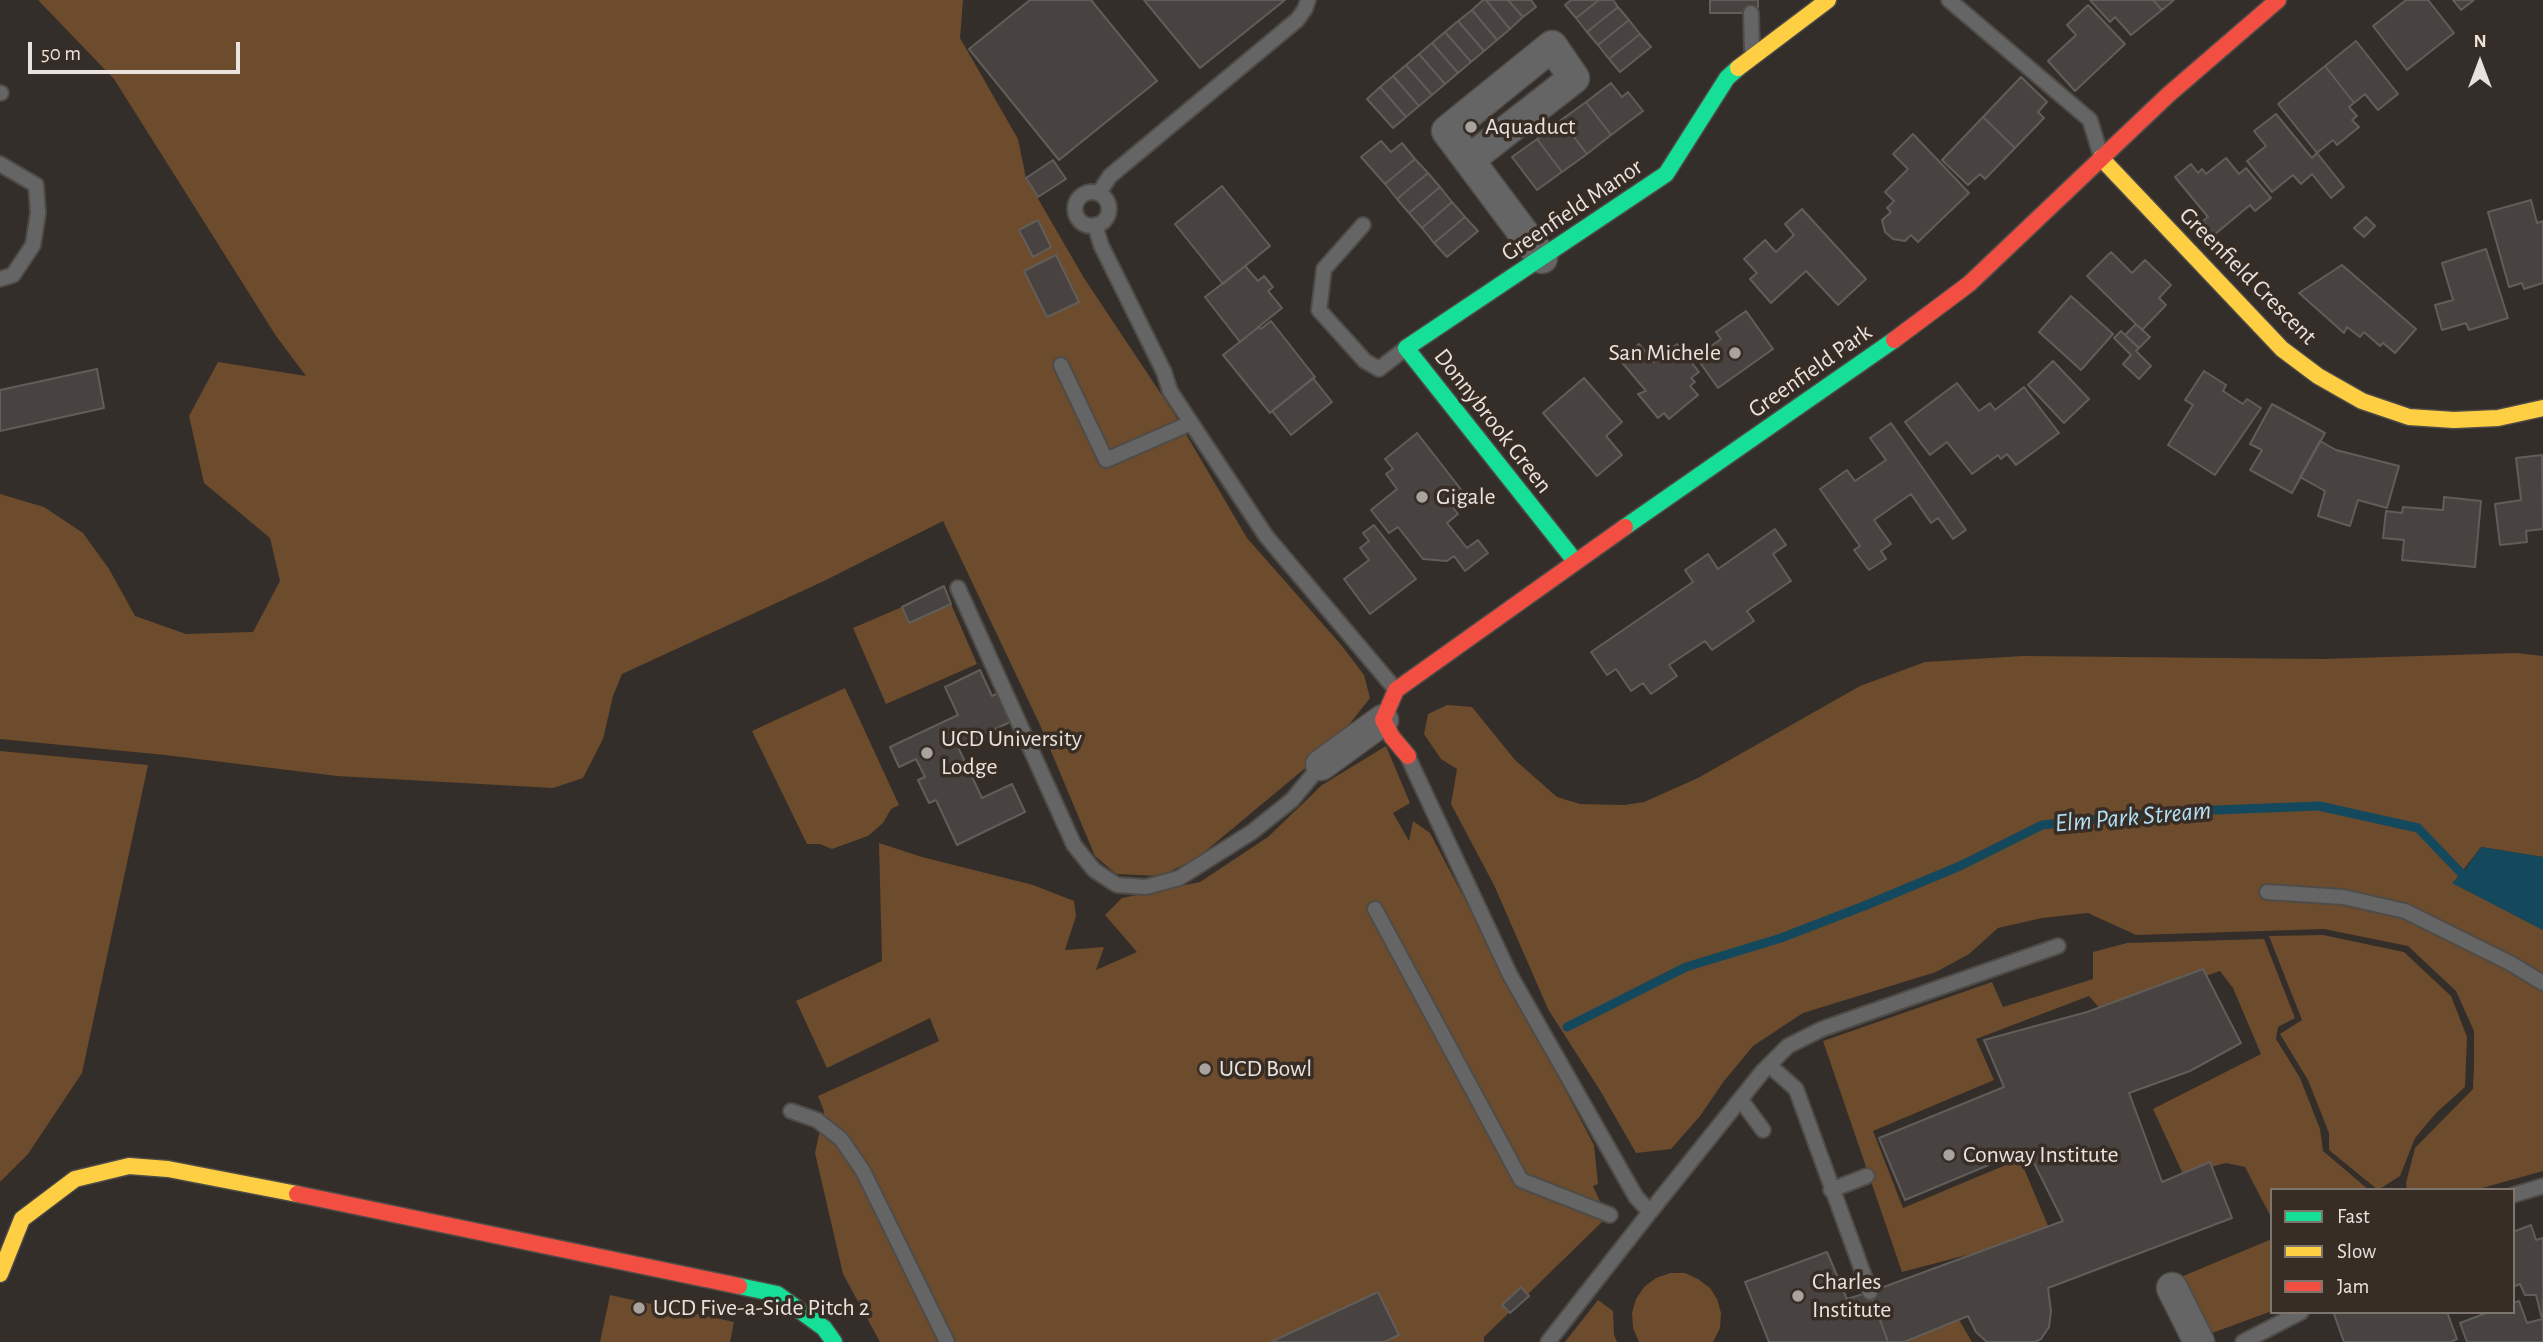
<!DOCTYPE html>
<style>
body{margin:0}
#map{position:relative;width:2543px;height:1342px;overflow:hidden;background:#332e29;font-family:"Alegreya Sans",sans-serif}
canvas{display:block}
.legend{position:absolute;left:2270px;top:1188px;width:245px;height:126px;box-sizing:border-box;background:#372d25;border:2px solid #7e756f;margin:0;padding:9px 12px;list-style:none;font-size:21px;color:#e9e2dd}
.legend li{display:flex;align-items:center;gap:14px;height:35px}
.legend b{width:35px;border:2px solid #7e756f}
.north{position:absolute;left:2445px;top:28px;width:70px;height:70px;-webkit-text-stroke:5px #372d25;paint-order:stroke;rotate:0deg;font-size:19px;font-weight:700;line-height:28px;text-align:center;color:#e9e2dd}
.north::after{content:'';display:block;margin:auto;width:24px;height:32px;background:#e9e2dd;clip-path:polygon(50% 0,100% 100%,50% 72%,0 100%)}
.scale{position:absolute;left:28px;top:42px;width:212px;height:32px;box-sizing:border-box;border:4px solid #e9e2dd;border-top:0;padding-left:9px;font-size:21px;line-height:24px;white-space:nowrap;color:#e9e2dd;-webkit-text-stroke:5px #372d25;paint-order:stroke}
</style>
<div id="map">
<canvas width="2543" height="1342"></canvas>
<ul class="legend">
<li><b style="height:9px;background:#16e098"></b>Fast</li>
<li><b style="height:9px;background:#ffcf43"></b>Slow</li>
<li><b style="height:9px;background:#f24e42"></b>Jam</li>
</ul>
<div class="north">N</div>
<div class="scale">50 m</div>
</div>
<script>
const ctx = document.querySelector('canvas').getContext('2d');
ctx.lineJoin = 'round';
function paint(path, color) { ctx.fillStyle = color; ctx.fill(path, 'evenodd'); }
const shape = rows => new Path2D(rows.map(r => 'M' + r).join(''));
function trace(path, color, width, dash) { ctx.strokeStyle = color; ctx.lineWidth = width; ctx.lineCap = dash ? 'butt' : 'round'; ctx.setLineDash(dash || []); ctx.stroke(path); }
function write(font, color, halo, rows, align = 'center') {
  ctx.font = font + ' "Alegreya Sans",sans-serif'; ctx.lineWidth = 7; ctx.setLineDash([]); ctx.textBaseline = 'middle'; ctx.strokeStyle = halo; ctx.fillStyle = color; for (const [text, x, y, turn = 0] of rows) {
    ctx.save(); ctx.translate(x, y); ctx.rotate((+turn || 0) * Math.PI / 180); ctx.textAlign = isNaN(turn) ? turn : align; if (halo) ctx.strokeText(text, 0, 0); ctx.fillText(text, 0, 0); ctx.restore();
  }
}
const green = shape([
 [38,0,963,0,960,38,1018,139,1026,178,1084,278,1173,412,1247,538,1342,646,1364,675,1370,698,1333,745,1196,859,1160,876,1116,874,1095,856,1040,725,943,521,824,581,622,674,613,696,603,739,583,778,553,788,337,776,165,755,0,739,0,494,44,507,83,533,109,569,135,616,186,634,253,632,280,581,270,538,204,483,189,416,218,362,306,376,276,336,114,79],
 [951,604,977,664,886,704,853,628,902,607,909,623],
 [2516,653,2543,656,2543,857,2481,847,2453,883,2543,930,2543,1171,2475,1190,2407,1190,2406,1183,2415,1148,2473,1089,2474,1065,2474,1031,2456,991,2408,946,2324,929,2136,935,2088,913,2042,918,1998,928,1969,954,1936,972,1803,1013,1753,1046,1724,1081,1700,1116,1671,1149,1636,1153,1601,1092,1548,1009,1494,885,1451,804,1457,769,1441,759,1424,734,1428,714,1447,705,1472,707,1515,760,1557,797,1580,804,1624,805,1644,802,1698,778,1860,686,1925,662,2023,656,2323,659],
 [845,688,899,805,891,809,883,823,868,836,832,849,820,844,807,844,752,731],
 [1386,746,1410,803,1393,813,1409,841,1413,821,1430,833,1594,1145,1598,1184,1593,1186,1607,1217,1484,1337,1484,1342,880,1342,843,1274,815,1153,824,1111,818,1096,939,1041,930,1018,827,1068,796,1001,882,961,879,843,922,857,1033,885,1074,901,1076,916,1065,950,1104,947,1096,970,1137,952,1105,915,1122,898,1200,882,1268,837,1322,785],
 [0,751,148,765,82,1073,28,1154,0,1182],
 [2323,935,2404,952,2451,996,2467,1037,2465,1087,2436,1113,2415,1138,2400,1176,2378,1190,2329,1150,2329,1133,2308,1080,2280,1034,2302,1020,2269,936],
 [2264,939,2295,1018,2278,1027,2276,1039,2300,1078,2320,1129,2323,1151,2369,1190,2272,1190,2272,1219,2245,1167,2226,1163,2183,1174,2153,1109,2261,1054,2233,988,2220,971,2103,1012,2089,996,1976,1039,1994,1080,1873,1131,1903,1208,2020,1159,2051,1233,1902,1272,1823,1041,1992,982,2003,1007,2093,979,2093,952,2127,943],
 [2272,1239,2272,1311,2193,1340,2171,1281],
 [1670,1273,1685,1273,1698,1279,1710,1288,1717,1299,1721,1313,1720,1328,1713,1342,1639,1342,1633,1328,1632,1313,1636,1299,1644,1287,1656,1278],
 [610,1295,734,1322,730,1342,600,1342],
 [1598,1300,1613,1311,1614,1335,1617,1342,1565,1342],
 [1959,1320,1972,1342,1904,1342]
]);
const water = shape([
 [2481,847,2543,857,2543,930,2452,883,2462,874]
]);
const stream = shape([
 [1567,1027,1686,967,1781,938,1864,906,1960,866,2042,825,2164,812,2319,806,2418,828,2462,874,2471,878]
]);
const building = shape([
 [1030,0,1091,0,1157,81,1059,160,969,49,1030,0],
 [1144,0,1285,0,1200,68,1144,0],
 [1483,0,1486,0,1510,29,1497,40,1472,10,1483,0],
 [1486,0,1508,0,1523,17,1510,29,1486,0],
 [1508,0,1531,0,1536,7,1523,17,1508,0],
 [1571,0,1599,0,1576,18,1565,5,1571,0],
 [1599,0,1613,0,1618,7,1587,32,1576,18,1599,0],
 [1710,0,1758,0,1758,13,1710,13,1710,0],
 [2090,0,2153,0,2162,10,2131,35,2115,17,2110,22,2090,0],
 [2153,0,2174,0,2162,10,2153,0],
 [2406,0,2428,0,2454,33,2407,70,2373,26,2406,0],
 [2453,0,2474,0,2461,10,2453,0],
 [2088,5,2125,44,2075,91,2048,61,2076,35,2067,25,2088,5],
 [1618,7,1629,20,1598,45,1587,32,1618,7],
 [1472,10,1497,40,1484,51,1458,21,1472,10],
 [1629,20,1640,34,1609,59,1598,45,1629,20],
 [1458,21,1484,51,1471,62,1445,32,1458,21],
 [1445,32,1471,62,1458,73,1432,43,1445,32],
 [1640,34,1651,47,1620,72,1609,59,1640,34],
 [2356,41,2398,94,2378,110,2365,94,2354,103,2325,66,2356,41],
 [1432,43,1458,73,1445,84,1419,54,1432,43],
 [1419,54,1445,84,1432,95,1406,65,1419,54],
 [1406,65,1432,95,1419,106,1393,76,1406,65],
 [2325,66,2354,103,2349,107,2357,116,2352,120,2359,127,2337,145,2333,140,2317,153,2278,104,2325,66],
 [1393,76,1419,106,1406,117,1380,87,1393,76],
 [2021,77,2047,102,2038,112,2044,118,2015,148,1983,117,2021,77],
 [1611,83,1622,97,1628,92,1643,111,1611,135,1586,102,1611,83],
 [1380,87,1406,117,1393,128,1367,99,1380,87],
 [1586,102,1611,135,1587,154,1561,120,1586,102],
 [2276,114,2312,158,2317,153,2344,187,2331,198,2312,174,2301,184,2293,175,2272,192,2247,161,2266,146,2254,131,2276,114],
 [1983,117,2015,148,1985,179,1980,174,1968,185,1942,160,1983,117],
 [1561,120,1587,154,1562,172,1537,139,1561,120],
 [1913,134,1969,193,1918,242,1911,235,1905,241,1893,239,1885,232,1882,220,1891,212,1887,208,1894,201,1885,192,1908,169,1893,154,1913,134],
 [1537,139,1562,172,1537,190,1512,157,1537,139],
 [1381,141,1391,152,1402,143,1415,159,1385,184,1361,157,1381,141],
 [2226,158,2239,174,2246,168,2271,198,2255,211,2250,205,2214,235,2203,221,2208,217,2175,177,2191,164,2198,173,2202,169,2206,174,2226,158],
 [1415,159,1428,173,1397,199,1385,184,1415,159],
 [1053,160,1066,179,1038,197,1026,178,1053,160],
 [1428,173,1440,187,1409,213,1397,199,1428,173],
 [1222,186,1270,246,1223,284,1175,224,1222,186],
 [1440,187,1452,202,1422,228,1409,213,1440,187],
 [2531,200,2537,223,2543,221,2543,283,2524,289,2522,283,2509,287,2488,212,2531,200],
 [1452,202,1465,217,1434,243,1422,228,1452,202],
 [1802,209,1866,279,1838,305,1806,271,1771,303,1750,279,1757,273,1744,259,1765,240,1776,252,1794,235,1785,224,1802,209],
 [1465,217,1478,231,1447,257,1434,243,1465,217],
 [2366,217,2375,226,2364,237,2354,228,2366,217],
 [1038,220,1051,247,1033,257,1019,230,1038,220],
 [2486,249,2508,318,2469,330,2466,323,2442,330,2435,305,2453,300,2442,263,2486,249],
 [2111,252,2132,273,2145,260,2171,285,2159,298,2166,305,2142,330,2087,276,2111,252],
 [1056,255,1079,302,1047,317,1024,271,1056,255],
 [2342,265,2416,329,2395,353,2383,343,2380,346,2364,332,2360,337,2347,327,2344,333,2299,293,2342,265],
 [1245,266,1258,281,1264,276,1273,287,1268,291,1282,308,1240,342,1205,297,1245,266],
 [2071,296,2113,334,2081,370,2039,332,2071,296],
 [1746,311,1773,349,1718,388,1696,357,1721,339,1716,332,1746,311],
 [1271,321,1315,377,1270,413,1223,355,1259,327,1261,329,1271,321],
 [2136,324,2150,337,2139,348,2125,335,2136,324],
 [2121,331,2139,348,2136,351,2151,366,2139,379,2123,364,2131,355,2114,338,2121,331],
 [1639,344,1654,362,1677,344,1699,372,1691,378,1695,382,1690,386,1698,395,1669,419,1664,413,1658,418,1638,394,1646,391,1620,360,1639,344],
 [2053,361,2089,399,2064,423,2028,385,2053,361],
 [97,369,104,408,0,431,0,390,97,369],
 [2204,371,2226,385,2223,391,2243,404,2247,399,2261,408,2215,475,2168,445,2193,405,2185,400,2204,371],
 [1313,378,1332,402,1291,435,1272,411,1313,378],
 [1584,378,1622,422,1606,436,1622,455,1597,476,1543,413,1584,378],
 [1957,383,1979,411,1990,403,1995,410,2024,387,2059,433,2016,465,2007,454,2001,459,1998,455,1972,474,1947,442,1930,455,1905,422,1957,383],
 [2272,404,2325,433,2292,493,2250,470,2262,450,2250,444,2272,404],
 [1891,423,1966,530,1953,539,1938,518,1931,523,1911,494,1874,520,1891,544,1881,551,1886,559,1869,570,1854,550,1860,546,1820,489,1847,470,1855,481,1886,460,1870,438,1891,423],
 [1417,433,1463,492,1449,502,1458,514,1447,523,1467,548,1478,540,1488,553,1465,571,1454,556,1447,561,1423,559,1398,527,1389,533,1371,510,1397,489,1386,474,1393,469,1385,459,1417,433],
 [2320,441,2336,450,2399,466,2387,508,2358,500,2350,526,2318,516,2325,491,2300,477,2320,441],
 [2542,455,2543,529,2526,531,2527,542,2500,545,2495,504,2521,500,2516,458,2542,455],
 [2444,497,2481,501,2475,567,2402,560,2404,540,2383,538,2386,511,2402,513,2403,507,2443,510,2444,497],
 [1374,525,1416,579,1370,614,1344,579,1369,560,1360,548,1369,541,1363,533,1374,525],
 [1775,529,1786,545,1773,554,1791,581,1747,611,1754,621,1712,650,1705,641,1669,665,1677,676,1651,694,1643,683,1631,691,1616,669,1607,675,1591,652,1693,582,1685,570,1708,554,1718,569,1775,529],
 [944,586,951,604,909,623,902,607,944,586],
 [980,670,992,696,998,693,1012,721,958,747,982,798,1012,784,1025,812,957,845,936,800,929,803,918,780,925,777,916,759,899,767,890,747,958,715,945,687,980,670],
 [2203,969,2241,1043,2190,1071,2129,1093,2162,1182,2210,1162,2232,1218,2048,1288,2051,1311,2049,1327,2041,1339,2035,1342,1987,1342,1976,1332,1968,1316,1904,1342,1888,1342,1870,1292,2063,1221,2027,1149,1905,1200,1879,1138,2004,1087,1984,1040,2087,1012,2203,969],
 [2531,1225,2536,1240,2543,1238,2543,1342,2467,1342,2460,1323,2489,1312,2513,1312,2513,1303,2519,1301,2527,1323,2542,1319,2536,1295,2525,1295,2520,1284,2513,1287,2513,1232,2531,1225],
 [1827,1252,1847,1299,1870,1292,1888,1342,1769,1342,1745,1282,1827,1252],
 [1521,1287,1529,1296,1510,1313,1502,1305,1521,1287],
 [1378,1292,1399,1335,1384,1342,1271,1342,1378,1292],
 [2339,1312,2447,1312,2457,1339,2451,1342,2344,1342,2334,1314,2339,1312]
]);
const lane = shape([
 [1949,0,2090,120,2101,156],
 [1751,13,1752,50],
 [0,93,1,93],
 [0,164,36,185,38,213,33,245,13,275,0,279],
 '1075 209a17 17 0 1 1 34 0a17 17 0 1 1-34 0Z',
 [1099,193,1110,176,1297,20,1305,9,1308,0],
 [1095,225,1101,245,1164,372,1170,391,1266,536,1396,690],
 [1363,225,1324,269,1319,310,1365,361,1379,369,1406,348],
 [1061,365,1106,460,1191,423],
 [958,588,1074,845,1094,870,1117,885,1146,887,1179,878,1252,832,1292,800,1321,765],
 [1408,757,1510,975,1636,1197,1650,1212,1548,1342],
 [2267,892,2343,897,2405,911,2510,963,2543,983],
 [1375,909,1521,1180,1610,1215],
 [1769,1065,1796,1089,1870,1292],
 [1741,1100,1763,1130],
 [791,1111,817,1120,841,1139,863,1171,947,1342],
 [1831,1190,1867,1176],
 [2513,1195,2543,1186],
 [1650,1212,1763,1071,1788,1046,1822,1029,2058,946],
 [2243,1342,2301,1312]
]);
const street = shape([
 [1469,160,1574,78,1552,46,1447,131,1542,258],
 [1321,765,1383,720],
 [2172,1288,2199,1342]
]);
const fast = shape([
 [1625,527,1894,340],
 [1575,561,1406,348,1666,174,1727,78,1738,68],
 [739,1286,777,1294,824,1328,834,1342]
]);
const slow = shape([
 [1738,68,1828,0],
 [2101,158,2282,349,2318,376,2362,401,2409,417,2454,420,2498,418,2543,408],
 [0,1274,22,1219,75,1179,129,1166,168,1169,297,1194]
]);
const jam = shape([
 [1894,340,1969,284,2168,95,2278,0],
 [1408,756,1392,737,1383,720,1396,690,1625,527],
 [297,1194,739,1286]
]);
const markers = [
 [1471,127,7,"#a9a39e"],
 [1735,353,7,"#a9a39e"],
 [1422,497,7,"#a9a39e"],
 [927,753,7,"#a9a39e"],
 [1205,1069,7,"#a9a39e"],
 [1949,1155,7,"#a9a39e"],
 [1798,1296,7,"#a9a39e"],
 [639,1308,7,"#a9a39e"]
];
const poiNames = [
 ["Aquaduct",1485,127],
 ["San Michele",1721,353,"right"],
 ["Gigale",1436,497],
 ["UCD University",941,739],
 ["Lodge",941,767],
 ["UCD Bowl",1219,1069],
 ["Conway Institute",1963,1155],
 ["Charles",1812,1282],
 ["Institute",1812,1310],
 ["UCD Five-a-Side Pitch 2",653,1308]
];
const streetNames = [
 ["Greenfield Manor",1572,210,-34],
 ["Greenfield Crescent",2248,276,45],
 ["Greenfield Park",1810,371,-35],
 ["Donnybrook Green",1493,421,52]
];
const waterNames = [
 ["Elm Park Stream",2133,817,-5]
];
paint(green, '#6d4b2d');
paint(water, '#14495d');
trace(stream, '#14495d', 9);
paint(building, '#484340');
trace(building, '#615d59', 2);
trace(lane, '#4f4b47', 18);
trace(street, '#4f4b47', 33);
trace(fast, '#4f4b47', 19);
trace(slow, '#4f4b47', 19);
trace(jam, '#4f4b47', 19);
trace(lane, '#656565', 14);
trace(street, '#656565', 30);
trace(fast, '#16e098', 16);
trace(slow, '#ffcf43', 16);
trace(jam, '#f24e42', 16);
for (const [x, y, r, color] of markers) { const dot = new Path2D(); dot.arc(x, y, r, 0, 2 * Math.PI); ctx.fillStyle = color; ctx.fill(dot); trace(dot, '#372d25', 2.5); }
write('24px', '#e9e2dd', '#372d25', poiNames, 'left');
write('24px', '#e9e2dd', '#372d25', streetNames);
write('italic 26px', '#b1e0f6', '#372d25', waterNames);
</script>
